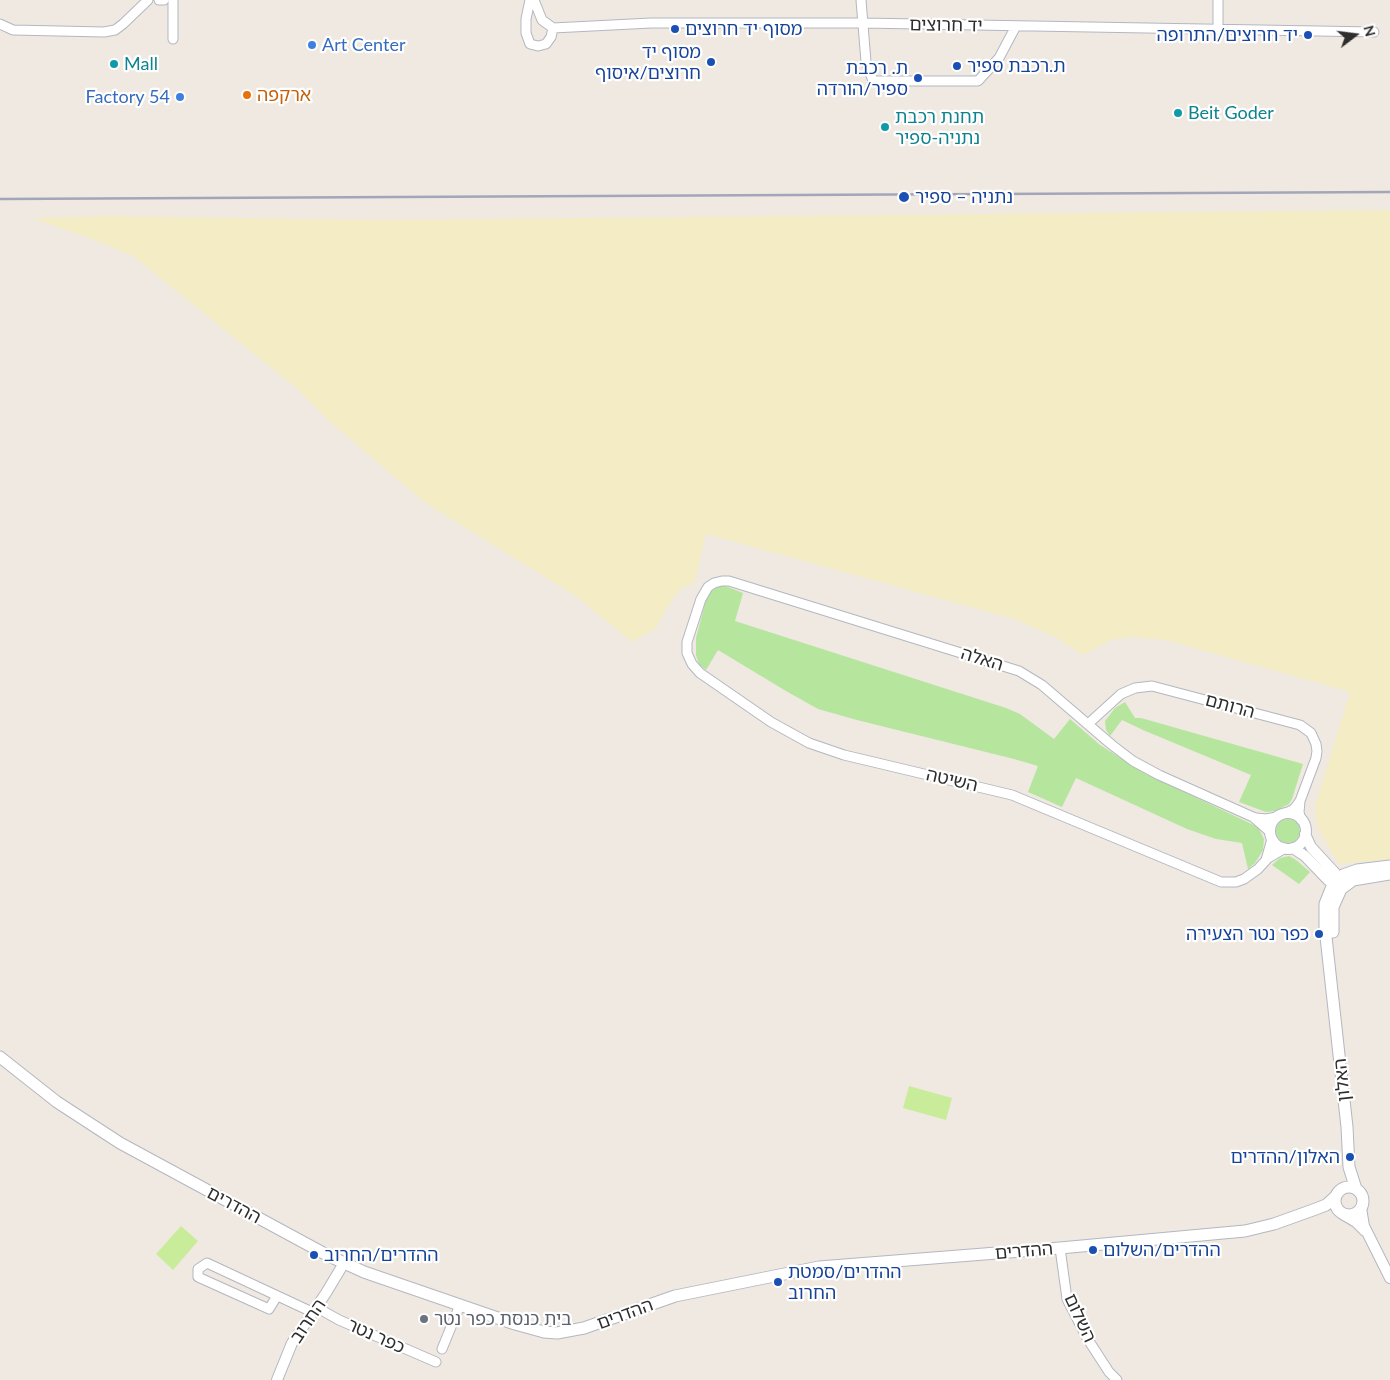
<!DOCTYPE html>
<meta charset="utf-8">
<style>
body{margin:0}
#map{position:relative;width:1390px;height:1380px;overflow:hidden;background:#efe9e1;font-family:Lato,sans-serif}
canvas{display:block}
.north{position:absolute;left:1330px;top:10px;width:50px;height:50px;-webkit-text-stroke:4px #fff;paint-order:stroke;rotate:75deg;font-size:14px;font-weight:700;line-height:20px;text-align:center;color:#2e2e2e}
.north::after{content:'';display:block;margin:auto;width:18px;height:22px;background:#2e2e2e;clip-path:polygon(50% 0,100% 100%,50% 72%,0 100%)}
</style>
<div id="map">
<canvas width="1390" height="1380"></canvas>
<div class="north">N</div>
</div>
<script>
const ctx = document.querySelector('canvas').getContext('2d');
ctx.lineJoin = 'round';
function paint(path, color) { ctx.fillStyle = color; ctx.fill(path, 'evenodd'); }
const shape = rows => new Path2D(rows.map(r => 'M' + r).join(''));
function trace(path, color, width, dash) { ctx.strokeStyle = color; ctx.lineWidth = width; ctx.lineCap = dash ? 'butt' : 'round'; ctx.setLineDash(dash || []); ctx.stroke(path); }
function write(font, color, halo, rows, align = 'center') {
  ctx.font = font + ' Lato,"Noto Sans Hebrew",sans-serif'; ctx.lineWidth = 4.5; ctx.setLineDash([]); ctx.textBaseline = 'middle'; ctx.strokeStyle = halo; ctx.fillStyle = color; for (const [text, x, y, turn = 0] of rows) {
    ctx.save(); ctx.translate(x, y); ctx.rotate((+turn || 0) * Math.PI / 180); ctx.textAlign = isNaN(turn) ? turn : align; if (halo) ctx.strokeText(text, 0, 0); ctx.fillText(text, 0, 0); ctx.restore();
  }
}
const green = shape([
 [723,585,743,593,735,621,1006,708,1020,714,1054,739,1070,719,1100,745,1144,773,1258,827,1264,839,1263,850,1255,863,1248,869,1242,843,1216,839,1187,829,1076,778,1062,807,1028,792,1038,766,1014,759,857,720,818,709,786,691,718,650,706,670,699,664,696,655,696,638,707,596,714,587],
 [1125,702,1135,718,1141,718,1303,764,1292,799,1289,804,1275,811,1266,812,1239,802,1251,775,1143,730,1122,720,1110,736,1106,730,1105,721,1115,708],
 '1276 831a12 12 0 1 1 24 0a12 12 0 1 1-24 0Z',
 [1289,856,1296,860,1310,872,1299,884,1272,865,1280,858]
]);
const sand = shape([
 [1390,210,1390,859,1339,864,1317,827,1315,806,1350,692,1166,640,1131,637,1111,640,1083,655,1055,637,1014,619,706,534,695,582,679,590,668,606,656,628,632,642,577,597,424,502,328,420,294,386,133,256,92,239,32,218,109,216,375,220]
]);
const pitch = shape([
 [909,1086,952,1098,946,1120,903,1108],
 [181,1226,198,1241,173,1270,156,1254]
]);
const minor = shape([
 [159,0,164,0],
 [173,0,173,39],
 [530,0,526,19,526,33,530,44,538,46,546,44,551,37,553,28],
 [534,0,542,20,553,28],
 [861,0,866,62,873,81,978,81,999,58,1016,26],
 [0,24,13,30,104,32,115,30,123,24,148,0],
 [553,28,651,23,862,23,1374,32],
 [1218,29,1218,0],
 [1088,724,1121,694,1135,688,1152,686,1300,725,1311,733,1316,744,1317,751,1316,758,1300,801,1299,812,1301,820],
 [1286,813,1294,809,1300,801],
 [1256,818,1266,819,1277,817],
 [1270,832,1253,817,1159,775,1133,761,1112,745,1042,685,1019,671,729,581,722,581,714,583,708,587,701,599,687,642,687,653,692,664,700,673,771,722,809,743,844,755,1012,795,1221,882,1236,882,1244,879,1258,869,1268,858,1285,848],
 [1266,860,1272,839],
 [1060,1248,1067,1299,1087,1338,1109,1372,1117,1380],
 [277,1296,269,1309,198,1277,198,1269,207,1263,312,1312],
 [316,1307,339,1320,436,1362],
 [442,1349,460,1305]
]);
const tertiary = shape([
 '1270 831a18 18 0 1 1 36 0a18 18 0 1 1-36 0Z',
 [1305,834,1311,847,1335,873,1342,886],
 [1293,848,1305,856,1328,880,1339,886],
 [1361,1208,1364,1226,1390,1278],
 [1344,1215,1356,1222,1365,1231],
 [277,1380,292,1343,326,1293,344,1263]
]);
const secondary = shape([
 [1333,932,1333,907,1341,889,1353,880,1390,874],
 [0,1057,57,1102,120,1143,327,1255,364,1272,515,1324,544,1332,557,1333,584,1328,675,1296,819,1267,1060,1248,1245,1231,1274,1224,1313,1210,1326,1205,1336,1196],
 '1335 1201a14 14 0 1 1 28 0a14 14 0 1 1-28 0Z',
 [1356,1189,1349,1167,1347,1127,1325,928,1325,904,1333,884,1343,875,1357,870,1390,866]
]);
const rail = shape([
 [0,199,1390,192]
]);
const markers = [
 [675,29,5,"#1a4fb4"],
 [1308,35,5,"#1a4fb4"],
 [312,45,5,"#3f7fe0"],
 [711,62,5,"#1a4fb4"],
 [114,64,5,"#0f9aa8"],
 [957,66,5,"#1a4fb4"],
 [918,78,5,"#1a4fb4"],
 [247,95,5,"#e8710a"],
 [180,97,5,"#3f7fe0"],
 [1178,113,5,"#0f9aa8"],
 [885,127,5,"#0f9aa8"],
 [904,197,6,"#1a4fb4"],
 [1319,934,5,"#1a4fb4"],
 [1350,1157,5,"#1a4fb4"],
 [1093,1250,5,"#1a4fb4"],
 [314,1255,5,"#1a4fb4"],
 [778,1282,5,"#1a4fb4"],
 [424,1319,5,"#6b7280"]
];
const streetNames = [
 ["יד חרוצים",946,25,1],
 ["האלה",982,659,17],
 ["הרותם",1230,706,15],
 ["השיטה",952,780,13],
 ["האלון",1342,1080,-96],
 ["ההדרים",234,1205,28],
 ["ההדרים",1024,1251,-5],
 ["ההדרים",625,1314,-20],
 ["השלום",1080,1318,65],
 ["החרוב",308,1321,-56],
 ["כפר נטר",376,1336,24]
];
const transitNames = [
 ["מסוף יד חרוצים",685,29],
 ["יד חרוצים/התרופה",1298,35,"right"],
 ["מסוף יד",701,52,"right"],
 ["חרוצים/איסוף",701,73,"right"],
 ["ת.רכבת ספיר",967,66],
 ["ת. רכבת",908,68,"right"],
 ["ספיר/הורדה",908,89,"right"],
 ["נתניה – ספיר",915,197],
 ["כפר נטר הצעירה",1309,934,"right"],
 ["האלון/ההדרים",1340,1157,"right"],
 ["ההדרים/השלום",1103,1250],
 ["ההדרים/החרוב",324,1255],
 ["ההדרים/סמטת",788,1272],
 ["החרוב",788,1293]
];
const shopNames = [
 ["Art Center",322,45],
 ["Factory 54",170,97,"right"]
];
const cultureNames = [
 ["Mall",124,64],
 ["Beit Goder",1188,113],
 ["תחנת רכבת",895,117],
 ["נתניה-ספיר",895,138]
];
const foodNames = [
 ["ארקפה",257,95]
];
const worshipNames = [
 ["בית כנסת כפר נטר",434,1319]
];
paint(green, '#b6e59e');
paint(sand, '#f3ecc5');
paint(pitch, '#c9ec9a');
trace(minor, '#b4b7c1', 11);
trace(tertiary, '#b4b7c1', 12);
trace(secondary, '#b4b7c1', 13);
trace(minor, '#fff', 9);
trace(tertiary, '#fff', 10);
trace(secondary, '#fff', 11);
trace(rail, '#a3a6b8', 2.5);
for (const [x, y, r, color] of markers) { const dot = new Path2D(); dot.arc(x, y, r, 0, 2 * Math.PI); ctx.fillStyle = color; ctx.fill(dot); trace(dot, '#fff', 2); }
write('18px', '#2e2e2e', '#fff', streetNames);
write('18px', '#164399', '#fff', transitNames, 'left');
write('18px', '#366cbe', '#fff', shopNames, 'left');
write('18px', '#0d838f', '#fff', cultureNames, 'left');
write('18px', '#c56008', '#fff', foodNames, 'left');
write('18px', '#5b616d', '#fff', worshipNames, 'left');
</script>
